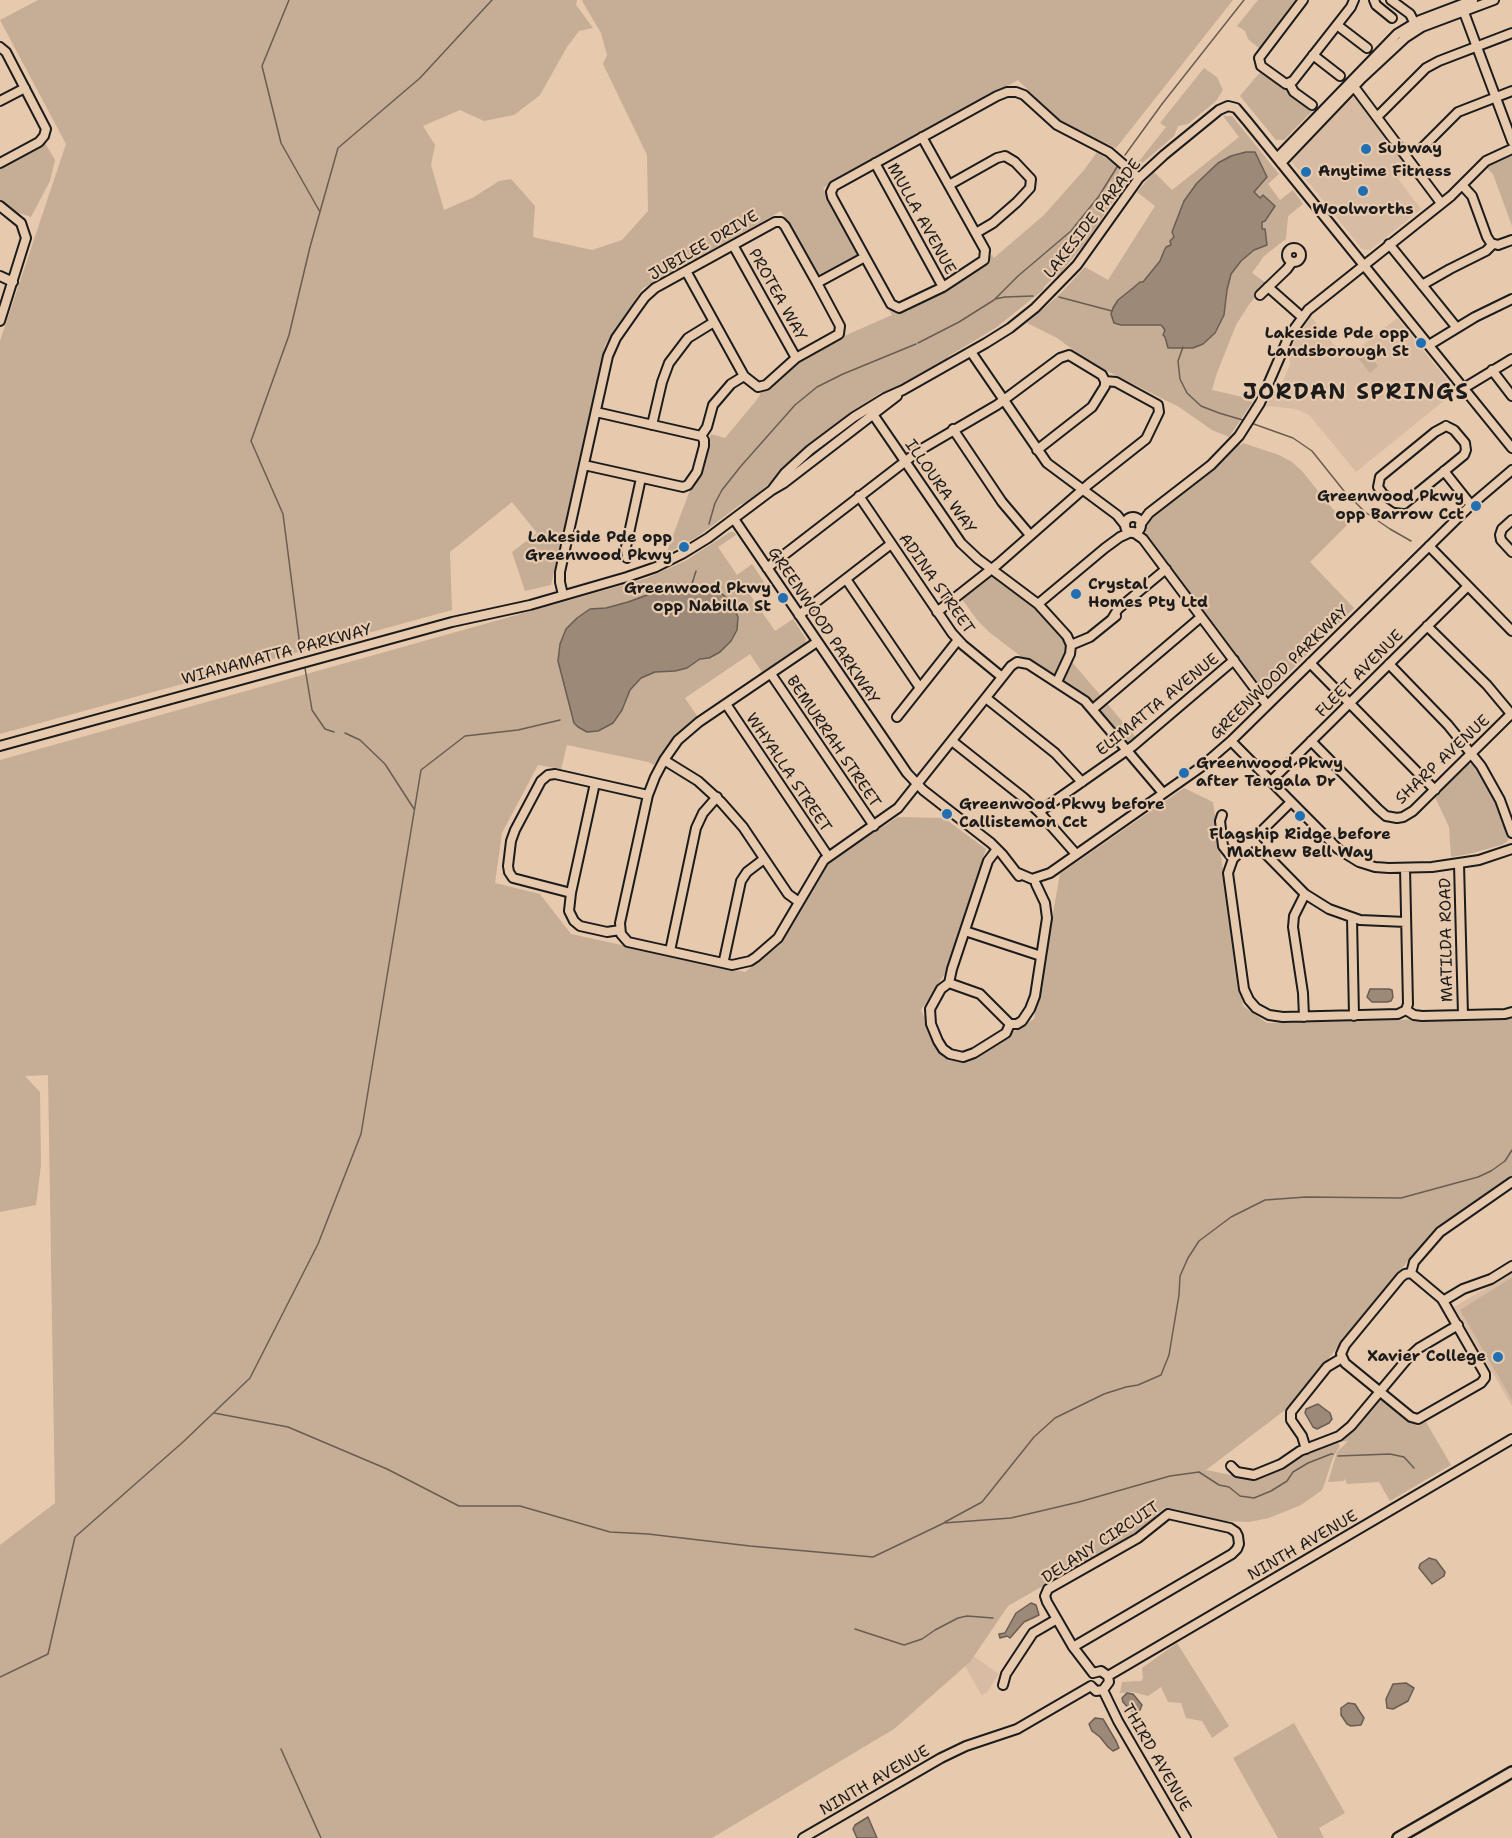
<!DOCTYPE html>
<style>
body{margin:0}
canvas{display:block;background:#e7c9ad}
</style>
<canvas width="1512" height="1838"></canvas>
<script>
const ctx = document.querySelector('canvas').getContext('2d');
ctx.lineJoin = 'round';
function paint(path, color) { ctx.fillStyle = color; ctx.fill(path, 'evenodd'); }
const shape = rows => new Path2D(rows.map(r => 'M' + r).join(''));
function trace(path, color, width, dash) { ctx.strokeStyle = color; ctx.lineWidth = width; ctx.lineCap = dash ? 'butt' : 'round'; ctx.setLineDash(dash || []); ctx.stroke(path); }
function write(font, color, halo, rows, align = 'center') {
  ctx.font = font + ' "Shantell Sans",sans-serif'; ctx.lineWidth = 4.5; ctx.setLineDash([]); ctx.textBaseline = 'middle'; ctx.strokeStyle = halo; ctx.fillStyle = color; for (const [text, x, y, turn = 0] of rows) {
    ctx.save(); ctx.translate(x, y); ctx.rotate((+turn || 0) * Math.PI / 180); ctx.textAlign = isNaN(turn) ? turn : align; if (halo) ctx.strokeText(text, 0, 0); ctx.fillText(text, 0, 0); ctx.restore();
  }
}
const built = shape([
 [1352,97,1356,98,1409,169,1398,179,1421,209,1370,250,1362,249,1292,162,1293,159],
 [1311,317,1346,359,1397,318,1456,391,1356,472,1309,415,1296,409,1266,406,1271,397,1279,391,1290,364,1289,353,1294,342],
 [1512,1273,1512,1406,1454,1307],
 [973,1656,999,1674,986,1694,984,1693,982,1696,965,1666]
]);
const green = shape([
 [38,0,577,0,576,5,593,28,579,31,567,47,540,95,514,115,484,121,460,110,423,126,435,145,431,165,444,210,474,197,499,181,511,179,535,206,533,237,592,250,622,240,648,211,647,155,603,64,607,55,601,33,582,1,583,0,1233,0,1116,148,1059,121,1018,80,823,188,857,251,857,257,822,276,819,276,781,211,643,288,605,345,551,585,525,591,512,552,537,533,512,502,450,552,452,610,0,734,0,341,66,144,0,20],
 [1258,0,1299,0,1260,49,1248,39,1245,31,1237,26],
 [1204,68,1217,77,1223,90,1216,101,1188,124,1178,126,1174,136,1139,166,1136,165,1166,127,1160,123],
 [1262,70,1313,110,1284,140,1276,140,1240,96],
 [1223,116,1232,116,1279,174,1268,184,1280,200,1293,190,1303,204,1288,216,1286,239,1264,256,1252,273,1266,283,1248,306,1236,325,1217,373,1212,390,1251,399,1252,403,1229,437,1212,430,1179,407,1091,363,1057,338,1027,323,1061,293,1085,267,1108,280,1155,206,1137,192,1154,172,1172,190,1239,137],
 [45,143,55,160,50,181,31,217,8,209,0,203,0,166],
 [1097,152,1116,165,1128,176,1128,179,1086,242,1058,276,1054,277,1044,287,1043,290,997,327,949,356,946,360,887,393,882,392,858,407,818,437,816,442,748,502,741,504,697,537,666,554,690,490,694,488,697,481,711,434,725,438,759,397,761,391,769,390,777,377,805,357,842,337,892,315,888,307,898,314,908,311,913,306,948,288,985,265,989,260,990,256,992,255,994,258,995,257,1044,215,1084,170],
 [1512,152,1512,226,1493,174,1485,166,1490,162],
 [1364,348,1378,366,1370,373,1356,355],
 [1243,443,1279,455,1292,462,1302,471,1331,507,1348,524,1310,562,1354,608,1268,693,1264,692,1148,537,1144,529,1147,520,1213,468,1238,444,1241,445],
 [730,532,734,532,736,535,718,547,737,575,752,564,764,582,749,593,775,631,793,619,806,639,805,643,762,672,750,654,685,698,697,716,671,740,654,765,648,762,567,745,561,769,538,765,502,833,495,883,540,894,571,934,745,972,780,945,831,860,898,817,944,818,986,849,946,972,921,1010,943,1057,964,1063,1034,1019,1060,874,1184,788,1213,802,1243,1006,1267,1023,1512,1017,1512,1177,1434,1229,1289,1407,1206,1470,1252,1479,1281,1468,1304,1452,1340,1439,1380,1398,1384,1399,1417,1426,1426,1422,1451,1465,1390,1501,1379,1482,1347,1484,1345,1479,1343,1481,1328,1482,1337,1452,1348,1441,1338,1442,1340,1446,1333,1458,1323,1488,1321,1491,1301,1505,1269,1518,1249,1522,1222,1521,1164,1508,1140,1530,1008,1606,970,1662,894,1729,712,1838,0,1838,0,1545,55,1503,48,1075,25,1076,40,1092,41,1165,36,1205,0,1212,0,760,627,584,647,578,685,561],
 [991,574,1039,609,1064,639,1066,642,1067,653,1056,674,1052,674,1028,660,1023,658,989,632,978,621,961,598],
 [1071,661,1102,697,1094,703,1091,703,1064,683,1063,678],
 [1106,702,1137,739,1130,744,1125,743,1100,713,1100,707],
 [1468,764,1472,764,1481,777,1483,776,1498,802,1509,838,1507,842,1501,845,1469,854,1451,857,1449,827,1434,795],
 [1511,1278,1512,1279,1512,1400,1460,1310],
 [1177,1643,1229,1726,1212,1738,1202,1721,1186,1718,1181,1703,1168,1702,1161,1687,1148,1696,1133,1692,1120,1693,1122,1682,1141,1681,1143,1678,1142,1668],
 [1294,1723,1345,1813,1319,1828,1324,1838,1278,1838,1233,1758]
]);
const water = shape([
 [1246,152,1255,152,1267,177,1254,192,1260,198,1263,195,1275,206,1265,221,1262,222,1262,229,1265,229,1267,245,1254,250,1241,261,1231,274,1227,290,1224,315,1215,333,1203,344,1193,348,1168,348,1165,337,1163,335,1165,330,1161,325,1121,325,1114,323,1111,314,1113,308,1118,300,1133,288,1140,282,1143,282,1160,261,1164,251,1166,247,1171,245,1170,241,1174,237,1172,232,1184,201,1197,183,1218,163,1231,156,1246,152],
 [677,584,721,593,732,603,738,617,737,630,731,641,720,652,709,658,700,659,687,668,675,671,655,672,641,678,630,690,622,710,613,723,598,731,587,732,578,727,574,723,558,661,560,644,566,629,577,618,590,609,606,608,628,602,677,584],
 [1370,989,1389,989,1392,990,1393,997,1391,1001,1387,1002,1372,1002,1367,997,1370,989],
 [1318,1404,1330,1413,1332,1419,1329,1423,1317,1429,1313,1427,1305,1413,1306,1409,1318,1404],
 [1429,1558,1436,1560,1445,1572,1444,1576,1432,1584,1419,1568,1420,1564,1429,1558],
 [1031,1603,1036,1605,1039,1615,1024,1622,1010,1638,1007,1636,1000,1638,999,1634,1005,1633,1016,1613,1031,1603],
 [1406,1683,1414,1688,1408,1701,1393,1709,1387,1708,1386,1699,1393,1684,1406,1683],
 [1127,1693,1133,1694,1142,1705,1140,1710,1136,1714,1133,1713,1123,1702,1122,1698,1127,1693],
 [1348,1703,1355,1704,1360,1712,1364,1718,1361,1725,1351,1726,1347,1724,1341,1715,1341,1708,1348,1703],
 [1095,1718,1103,1719,1116,1741,1119,1748,1113,1751,1108,1747,1100,1737,1092,1731,1089,1724,1095,1718],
 [868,1817,877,1838,857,1838,853,1829,855,1825,868,1817]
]);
const stream = shape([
 [289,0,262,66,281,143,320,212],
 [1125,155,1162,104,1244,0],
 [1059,297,1112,311],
 [995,299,1005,297,1033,296],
 [918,343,959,322,994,300,1018,276,1071,231,1099,196,1117,167],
 [1183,347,1178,361,1180,379,1187,393,1201,406,1219,413,1246,421],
 [1251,423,1293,438,1312,451,1344,491,1365,512,1390,529,1411,541],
 [709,524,715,503,722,490,741,466,795,405,817,387,843,374,916,344],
 [691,587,696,571],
 [301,654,283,514,251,441,289,335,310,247,338,148,420,78,492,0],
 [305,668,312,710,325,729,334,732],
 [345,733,360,740,385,764,414,809],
 [214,1413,288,1427,387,1469,459,1506,520,1506,610,1532,648,1534,750,1546,873,1557,944,1523,1011,1518,1079,1502,1170,1476,1199,1472,1219,1485,1229,1487,1240,1496,1254,1498,1271,1491,1287,1481,1293,1472,1308,1463,1331,1454,1333,1454],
 [1338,1456,1390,1454,1404,1457,1414,1468],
 [945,1522,982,1502,1034,1437,1055,1418,1104,1394,1126,1387,1138,1385,1161,1375,1169,1355,1179,1295,1180,1276,1188,1258,1199,1241,1231,1217,1265,1200,1306,1197,1401,1198,1478,1177,1491,1171,1505,1161,1512,1150],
 [855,1629,904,1645,922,1639,935,1630,958,1618,967,1616,993,1618],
 [0,1677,48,1654,75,1537,183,1442,250,1378,318,1244,361,1134,421,770,465,736,518,730,560,720],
 [281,1749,321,1838]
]);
const minor = shape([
 [1303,0,1259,58,1261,66,1286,84,1293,81,1351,7,1354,0],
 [1374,0,1376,5,1392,18],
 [1391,0,1410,14,1416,26],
 [1462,7,1512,141],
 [1337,25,1367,48],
 [0,47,6,52,46,129,44,136,39,142,0,163],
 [1313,55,1340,76],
 [1289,83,1294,92,1312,105],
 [1352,84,1441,203],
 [0,101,25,88],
 [1377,117,1426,68,1439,61,1512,33],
 [1423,147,1458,112,1512,91],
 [1277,158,1397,34,1420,20,1473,0],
 [875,163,943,287],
 [1281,163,1362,78,1405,38,1422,27,1494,0],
 [949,185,997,158,1005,156,1015,162,1031,179,1030,188,1017,202,993,223,976,233],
 [1462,185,1472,196,1487,237,1491,243,1498,245,1512,240],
 [0,206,21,223,26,238,0,321],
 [1389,244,1457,328],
 [733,245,796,358],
 '1287 255a7 7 0 1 1 14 0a7 7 0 1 1-14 0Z',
 [865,257,891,304,899,308,943,287,984,260,985,250,922,137],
 [686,271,744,376,758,387,766,385,796,358,839,334,840,326,817,283],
 [0,276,13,282],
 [1422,285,1450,269,1486,251,1493,244],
 [1268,287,1302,317],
 [1260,295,1287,269,1292,262],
 [1429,345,1475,317,1512,299],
 [971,352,1047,463,1117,515,1125,525],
 [1492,370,1512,396],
 [1464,388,1512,359],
 [870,410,961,543,978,559,1038,604,1067,636,1071,645,1070,654,1057,682],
 [652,425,662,382,669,363,688,338,714,322],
 [1446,426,1454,430,1465,443,1466,450,1464,455,1404,504,1396,503,1383,494,1378,487,1380,477,1435,432,1446,426],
 [953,429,1002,502,1030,535],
 [701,436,707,427,713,405,731,384,744,376],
 [584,465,683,487,688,485,697,472,704,446,704,440,701,436,596,412],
 [1444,471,1471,505],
 [772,490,785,473,810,450,854,417,885,398,903,390,986,343,1010,328,1035,308,1077,265,1139,178,1164,155,1219,110,1228,106,1236,108,1247,121,1512,448],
 [859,496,952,633,963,645,1002,677],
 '1125 525a8 8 0 1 1 16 0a8 8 0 1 1-16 0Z',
 [734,519,907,773,923,790,991,843,1002,854,1019,876],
 [1512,520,1502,529,1500,535,1501,540,1512,552],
 [1140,525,1149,513,1211,465,1239,436,1260,403,1289,336,1308,310,1451,196,1486,161,1512,149],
 [1133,532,1143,539,1267,705],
 [1429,546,1512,631],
 [627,558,626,547,641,478],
 [767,568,920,450,997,405,1060,358,1069,355,1102,375,1105,381,1105,386,1092,407,1037,450],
 [846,579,920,688],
 [563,595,560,582,560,572,608,356,616,338,637,308,645,297,655,288,775,222,781,222,785,226,817,283,865,257,832,197,831,192,834,186,997,96,1007,92,1016,92,1024,95,1057,125,1109,152,1139,178],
 [1038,604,1105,548,1120,537,1131,532],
 [937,612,998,564,1089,484,1146,439,1159,412,1158,405,1116,382,1105,381],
 [799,615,891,544],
 [1112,619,1118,609,1166,569],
 [1427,626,1487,685,1512,715],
 [817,642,699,722,678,740,664,760,655,777,648,795,620,923,621,934,628,942,732,965,750,961,756,957,778,938,824,860,898,808,1011,666,1017,662,1028,664,1085,701,1163,793],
 [1071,645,1090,637,1116,616],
 [1310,663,1435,790],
 [1389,664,1448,725,1481,766,1500,800,1512,833],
 [771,674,874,826],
 [986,698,1055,753,1082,782],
 [726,704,828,856],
 [1093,709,1201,617],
 [897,717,958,640],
 [952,741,1024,798,1039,812,1076,854],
 [1231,741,1338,849,1359,862,1375,867,1389,868,1432,867,1479,860,1512,849],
 [1311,741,1378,809,1386,816,1397,818,1403,817,1413,811,1512,713],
 [0,746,452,622,530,605,627,577,656,567,682,554,708,538,772,490,784,483,897,396],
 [664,760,698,781,721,802,743,827,788,894,799,902],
 [1271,781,1468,586],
 [1291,802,1233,859,1228,873,1244,989,1249,1000,1256,1008,1269,1015,1283,1017,1398,1014,1406,1010,1414,1015,1422,1016,1505,1014,1512,1012],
 [1039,812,1133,746,1234,660],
 [1222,815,1220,821,1223,846,1233,859],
 [1252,840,1305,894,1329,909,1360,920,1406,922],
 [997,849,988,861,952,969,949,983,941,989,930,1009,931,1024,938,1041,943,1049,950,1054,963,1057,974,1053,1006,1033,1010,1024,1017,1024,1022,1021,1030,1009,1035,996,1047,918,1045,903,1036,884],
 [1459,864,1463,1015],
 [1405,868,1408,1004,1406,1010],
 [1018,873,1032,879,1050,873,1201,767,1231,741,1471,505,1512,470],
 [571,893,595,783],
 [1352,918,1354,1016],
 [620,930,607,932,580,926,574,921,569,911,571,893,513,878,509,872,508,866,511,841,515,830,541,781,548,775,555,774,648,795],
 [965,931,1041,956],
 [670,951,696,828,703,813,717,797],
 [724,960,741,881,747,872,764,859],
 [949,983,980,994,1010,1024],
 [1304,1017,1303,993,1293,927,1294,916,1305,894],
 [1411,1273,1442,1299,1485,1374,1485,1378,1481,1383,1418,1419,1411,1417,1345,1363,1341,1354,1345,1345,1401,1277,1405,1274,1411,1273],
 [1411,1273,1414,1262,1440,1232,1512,1182],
 [1443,1301,1463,1289,1491,1279,1512,1266],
 [1306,1449,1302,1436,1291,1420,1291,1412,1327,1367,1342,1358],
 [1231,1466,1237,1472,1254,1475,1281,1464,1300,1451,1339,1436,1351,1426,1408,1358,1419,1348,1458,1325],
 [1073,1647,1232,1554,1237,1549,1239,1544,1238,1536,1236,1532,1230,1528,1168,1514,1138,1538,1048,1589,1045,1596,1047,1602,1069,1640,1073,1647,1077,1652,1093,1673],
 [1093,1673,1101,1671,1108,1676],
 [1108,1676,1512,1439],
 [1003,1685,1006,1674,1033,1633,1057,1619],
 [1091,1686,1096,1691,1103,1690,1109,1682,1108,1676],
 [1103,1690,1118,1721,1186,1838],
 [803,1838,941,1758,966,1746,1017,1729,1091,1686]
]);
const major = shape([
 [1398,1838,1512,1772]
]);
const markers = [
 [1366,149,6,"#1f6fb2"],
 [1306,172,6,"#1f6fb2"],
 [1363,191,6,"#1f6fb2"],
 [1421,343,6,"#1f6fb2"],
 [1476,506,6,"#1f6fb2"],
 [684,547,6,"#1f6fb2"],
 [1076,594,6,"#1f6fb2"],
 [783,598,6,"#1f6fb2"],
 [1184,773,6,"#1f6fb2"],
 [947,814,6,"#1f6fb2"],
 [1300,816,6,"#1f6fb2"],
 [1498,1357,6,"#1f6fb2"]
];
const poiNames = [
 ["Subway",1378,149],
 ["Anytime Fitness",1318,172],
 ["Woolworths",1363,210,"center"],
 ["Lakeside Pde opp",1409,334,"right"],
 ["Landsborough St",1409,352,"right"],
 ["Greenwood Pkwy",1464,497,"right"],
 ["opp Barrow Cct",1464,515,"right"],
 ["Lakeside Pde opp",672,538,"right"],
 ["Greenwood Pkwy",672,556,"right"],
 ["Crystal",1088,585],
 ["Homes Pty Ltd",1088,603],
 ["Greenwood Pkwy",771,589,"right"],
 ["opp Nabilla St",771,607,"right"],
 ["Greenwood Pkwy",1196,764],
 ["after Tengala Dr",1196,782],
 ["Greenwood Pkwy before",959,805],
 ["Callistemon Cct",959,823],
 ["Flagship Ridge before",1300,835,"center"],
 ["Mathew Bell Way",1300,853,"center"],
 ["Xavier College",1486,1357,"right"]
];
const streetNames = [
 ["MULLA AVENUE",921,219,61],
 ["LAKESIDE PARADE",1093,219,-52],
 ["JUBILEE DRIVE",704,246,-30],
 ["PROTEA WAY",777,295,61],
 ["ILLOURA WAY",940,487,55],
 ["ADINA STREET",936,584,55],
 ["GREENWOOD PARKWAY",823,626,56],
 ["WIANAMATTA PARKWAY",277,655,-15],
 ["GREENWOOD PARKWAY",1280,673,-44],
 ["FLEET AVENUE",1360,674,-45],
 ["ELIMATTA AVENUE",1158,705,-39],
 ["BEMURRAH STREET",833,742,56],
 ["SHARP AVENUE",1443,760,-43],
 ["WHYALLA STREET",788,773,56],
 ["MATILDA ROAD",1447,940,-91],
 ["DELANY CIRCUIT",1101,1543,-33],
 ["NINTH AVENUE",1303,1546,-30],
 ["THIRD AVENUE",1156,1758,60],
 ["NINTH AVENUE",875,1781,-30]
];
const districtNames = [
 ["JORDAN SPRINGS",1356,393]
];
paint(built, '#d7bba2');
paint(green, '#c6ad95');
paint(water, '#9c8978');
trace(water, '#695d53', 1.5);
trace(stream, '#695d53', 1.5);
trace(minor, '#1c1c1c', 12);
trace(major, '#1c1c1c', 14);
trace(minor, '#e7c9ad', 8);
trace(major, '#e7c9ad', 9);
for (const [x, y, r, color] of markers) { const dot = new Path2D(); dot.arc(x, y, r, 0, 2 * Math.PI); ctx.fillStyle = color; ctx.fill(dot); trace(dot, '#e7c9ad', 2); }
write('bold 16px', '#1c1c1c', '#e7c9ad', poiNames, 'left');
write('16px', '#1c1c1c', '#e7c9ad', streetNames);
ctx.letterSpacing = '1.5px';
write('bold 22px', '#1c1c1c', '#e7c9ad', districtNames);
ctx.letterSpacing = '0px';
</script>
